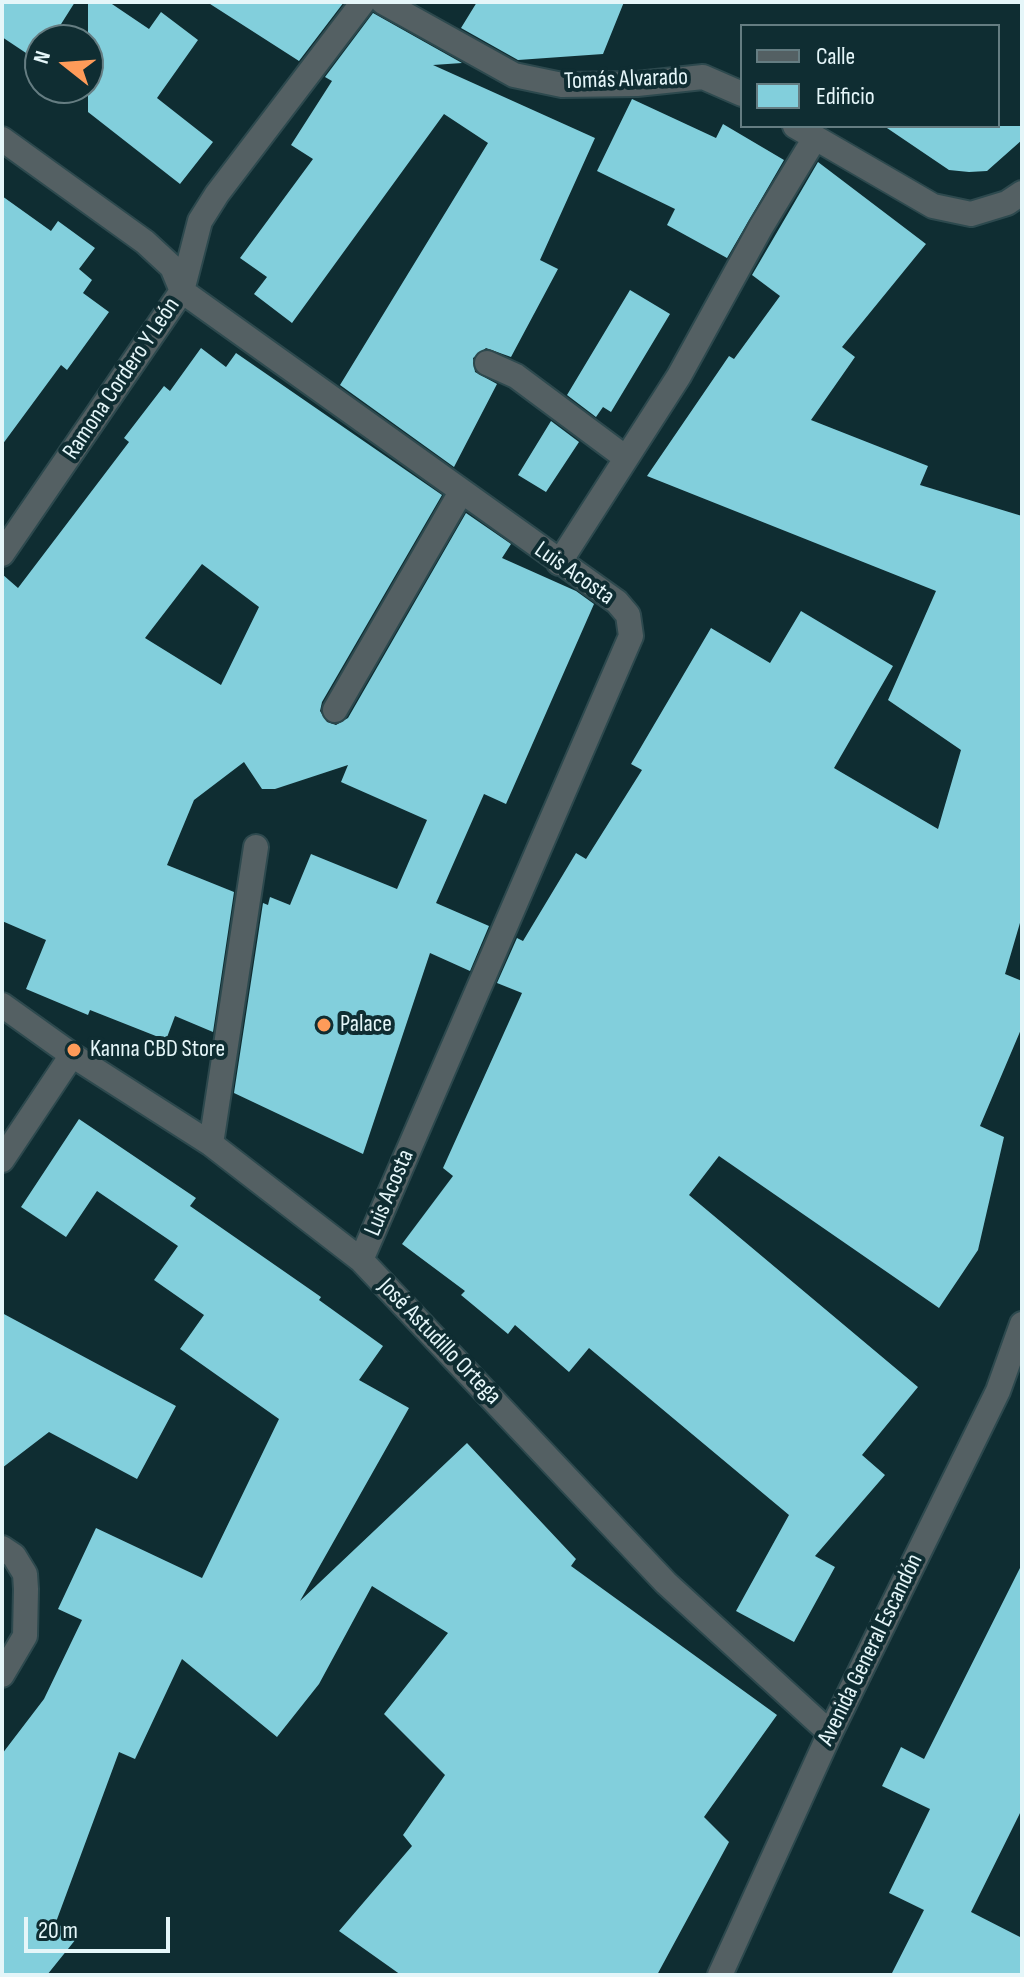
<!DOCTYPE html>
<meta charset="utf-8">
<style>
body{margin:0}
#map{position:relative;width:1024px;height:1977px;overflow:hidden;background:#0f2d32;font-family:"Sofia Sans Condensed",sans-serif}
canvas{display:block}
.frame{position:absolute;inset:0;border:4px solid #e5f6f9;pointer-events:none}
.legend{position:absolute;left:740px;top:24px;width:260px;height:104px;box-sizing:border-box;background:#0f2d32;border:2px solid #657d82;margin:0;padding:10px 14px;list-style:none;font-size:24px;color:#e5f6f9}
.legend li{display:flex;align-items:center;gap:16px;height:40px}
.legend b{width:40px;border:2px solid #657d82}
.north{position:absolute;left:24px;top:24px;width:80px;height:80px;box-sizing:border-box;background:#0f2d32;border:2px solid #657d82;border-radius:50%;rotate:287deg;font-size:22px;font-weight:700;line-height:32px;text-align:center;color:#e5f6f9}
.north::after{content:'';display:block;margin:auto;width:28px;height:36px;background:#fe9b59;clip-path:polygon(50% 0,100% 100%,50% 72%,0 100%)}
.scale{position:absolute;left:24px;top:1917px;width:146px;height:36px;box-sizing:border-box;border:4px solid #e5f6f9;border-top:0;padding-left:10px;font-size:24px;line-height:28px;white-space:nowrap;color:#e5f6f9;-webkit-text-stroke:6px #0f2d32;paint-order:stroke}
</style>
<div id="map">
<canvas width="1024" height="1977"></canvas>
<div class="frame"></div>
<ul class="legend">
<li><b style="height:10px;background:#546063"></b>Calle</li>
<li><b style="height:22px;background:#82cfdc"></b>Edificio</li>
</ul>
<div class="north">N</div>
<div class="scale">20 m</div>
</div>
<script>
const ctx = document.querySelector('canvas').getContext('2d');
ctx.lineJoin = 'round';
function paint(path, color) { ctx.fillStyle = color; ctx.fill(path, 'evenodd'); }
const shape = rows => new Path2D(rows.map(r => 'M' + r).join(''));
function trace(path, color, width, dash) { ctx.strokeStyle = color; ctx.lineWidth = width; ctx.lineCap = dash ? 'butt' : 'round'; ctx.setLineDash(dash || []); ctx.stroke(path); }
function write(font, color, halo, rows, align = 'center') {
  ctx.font = font + ' "Sofia Sans Condensed",sans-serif'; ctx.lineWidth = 8; ctx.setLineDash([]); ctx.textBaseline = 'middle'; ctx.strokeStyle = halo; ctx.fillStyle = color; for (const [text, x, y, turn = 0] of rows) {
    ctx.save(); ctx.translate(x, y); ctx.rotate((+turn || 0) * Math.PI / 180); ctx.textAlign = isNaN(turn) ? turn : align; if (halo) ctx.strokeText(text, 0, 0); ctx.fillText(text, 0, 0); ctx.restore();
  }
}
const building = shape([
 [2,2,75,2,51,40,40,40,38,61,2,37],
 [88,2,109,2,149,29,161,12,198,40,157,98,213,142,180,184,88,112],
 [207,2,344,2,299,61],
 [477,2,624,2,603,54,518,60,461,28],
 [373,13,462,63,433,65,595,138,540,260,558,269,511,357,486,348,473,358,475,372,497,384,454,467,340,385,488,143,444,114,292,323,254,294,267,277,240,258,313,159,291,145,332,81,325,77],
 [632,99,716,138,723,124,784,160,727,258,667,225,675,209,597,171],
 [884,126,1022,126,1022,140,987,171,969,172,949,170],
 [818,162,926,244,842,347,855,357,811,420,928,466,920,485,1022,516,1022,916,1005,974,1022,981,1022,1027,980,1126,1004,1137,978,1250,939,1308,719,1156,689,1195,918,1387,862,1455,885,1475,815,1556,835,1567,794,1642,736,1611,789,1515,589,1348,569,1372,515,1325,508,1334,461,1295,465,1291,402,1244,453,1176,443,1168,522,993,497,983,517,938,523,941,576,853,586,859,642,770,631,764,711,628,770,663,801,611,893,666,834,768,938,829,961,750,888,700,936,591,647,476,729,356,734,359,780,296,752,275],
 [2,196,51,231,58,221,95,248,79,269,92,280,83,293,109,312,67,370,61,365,2,445],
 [630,290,670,314,611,412,603,407,596,417,567,395],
 [201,348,226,367,236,353,442,495,322,702,320,711,327,722,336,725,348,718,466,513,511,544,502,558,576,591,594,604,506,804,484,794,436,903,489,926,470,971,430,953,363,1154,234,1093,263,903,268,905,270,897,290,905,311,854,397,889,427,820,341,782,348,765,275,789,262,789,244,762,194,800,167,865,234,892,213,1032,175,1016,166,1040,90,1010,88,1015,26,989,46,940,2,921,2,574,18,588,129,442,124,438,164,386,170,391],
 [202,564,259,607,221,685,145,638],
 [551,421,579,442,546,492,518,475],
 [79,1119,196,1198,190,1206,321,1297,319,1300,383,1346,359,1380,409,1408,300,1601,467,1443,576,1559,571,1566,777,1715,704,1817,729,1842,657,1975,401,1975,339,1931,412,1846,403,1835,445,1775,384,1714,448,1633,372,1586,319,1684,277,1737,182,1659,135,1759,119,1752,56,1922,76,1939,47,1975,2,1975,2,1754,44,1699,82,1620,58,1609,96,1528,202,1578,279,1419,180,1349,204,1315,154,1280,178,1246,97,1191,66,1237,21,1207],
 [2,1313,176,1406,137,1479,49,1432,2,1468],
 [1022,1564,1022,1809,971,1912,1022,1938,1022,1975,891,1975,924,1910,889,1893,930,1809,882,1786,901,1747,924,1759]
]);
const street = shape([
 [383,2,514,75,562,85,637,84,703,77,742,94],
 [795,126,933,206,971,214,1007,203,1022,193],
 [2,139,145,242,172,267,182,291,617,602,628,615,631,636,361,1260],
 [487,363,516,376,626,458],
 [2,554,182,291,200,221,217,194,363,2],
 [559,563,679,376,761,227,815,138],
 [335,710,461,492],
 [2,1005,72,1055,211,1144,361,1260,666,1583,830,1733],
 [211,1144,256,847],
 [2,1160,72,1055],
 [2,1548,14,1556,25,1574,26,1589,25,1636,2,1675],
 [720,1975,830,1733,998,1391,1022,1324]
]);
const markers = [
 [324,1025,8,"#fe9b59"],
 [74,1050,8,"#fe9b59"]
];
const streetNames = [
 ["Tomás Alvarado",626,80,-2],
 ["Ramona Cordero Y León",122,379,-56],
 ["Luis Acosta",574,574,35],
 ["Luis Acosta",390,1193,-67],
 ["José Astudillo Ortega",439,1342,46],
 ["Avenida General Escandón",871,1650,-64]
];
const poiNames = [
 ["Palace",340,1025],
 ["Kanna CBD Store",90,1050]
];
paint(building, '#82cfdc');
trace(street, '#2d494e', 28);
trace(street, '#546063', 24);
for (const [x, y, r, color] of markers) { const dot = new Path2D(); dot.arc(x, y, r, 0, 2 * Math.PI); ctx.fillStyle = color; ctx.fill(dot); trace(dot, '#0f2d32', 3); }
write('24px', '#e5f6f9', '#0f2d32', streetNames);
write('24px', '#e5f6f9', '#0f2d32', poiNames, 'left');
</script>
